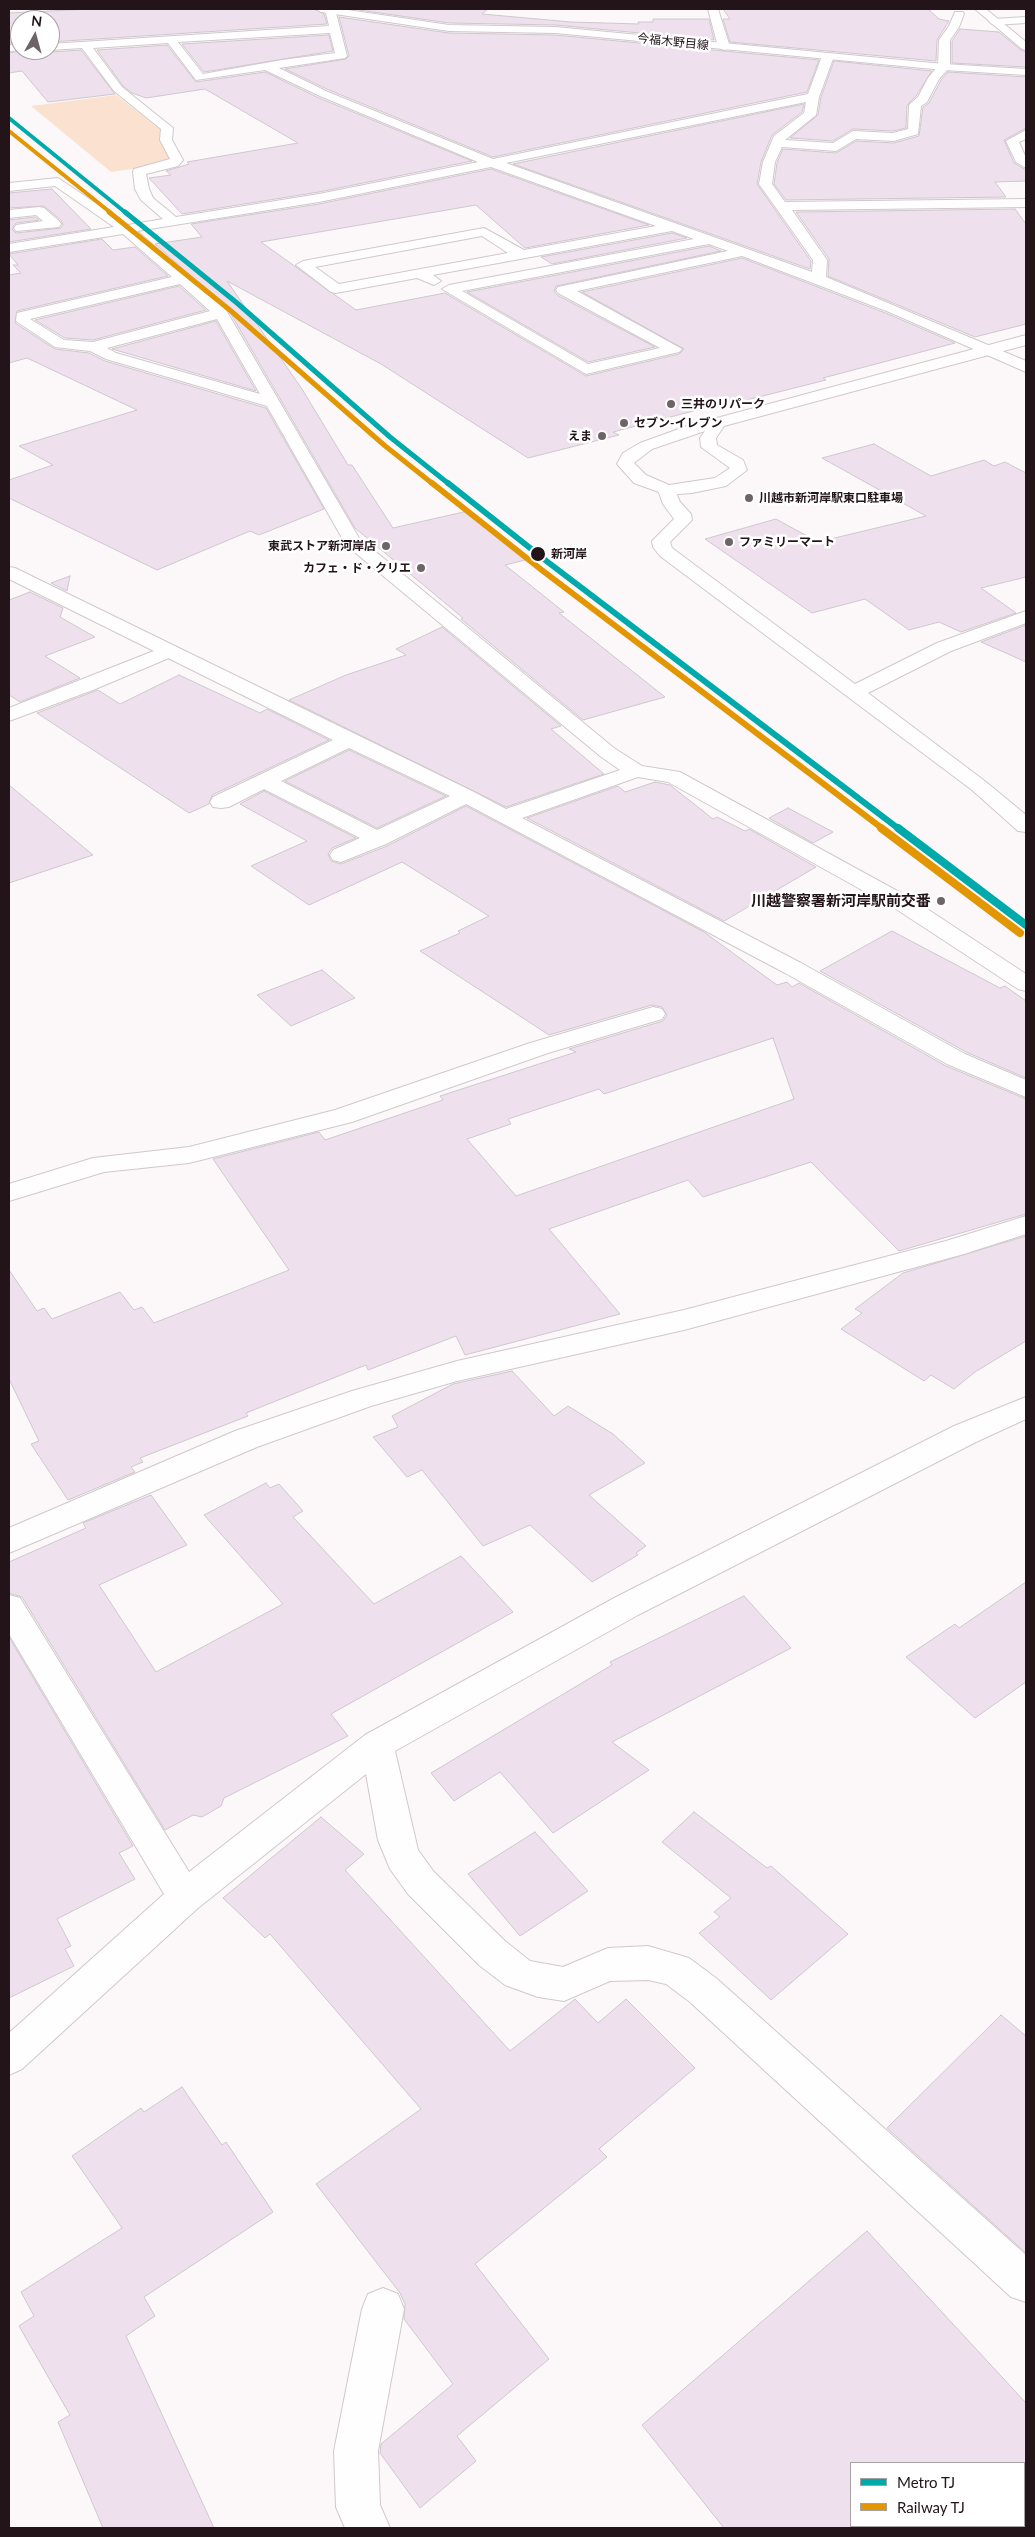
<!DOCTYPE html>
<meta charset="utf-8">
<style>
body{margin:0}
#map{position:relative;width:1035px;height:2537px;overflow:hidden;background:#fcf8f9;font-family:Lato,sans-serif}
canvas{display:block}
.frame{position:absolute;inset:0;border:10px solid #221419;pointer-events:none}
.legend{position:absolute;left:850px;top:2462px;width:175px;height:65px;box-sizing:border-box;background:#fff;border:1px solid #a7a1a3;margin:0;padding:6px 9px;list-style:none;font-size:15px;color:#221419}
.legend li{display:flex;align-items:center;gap:10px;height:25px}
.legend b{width:25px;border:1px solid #a7a1a3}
.north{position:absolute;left:10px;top:10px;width:50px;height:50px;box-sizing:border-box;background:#fff;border:1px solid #a7a1a3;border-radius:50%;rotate:7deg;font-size:14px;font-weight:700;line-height:20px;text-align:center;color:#221419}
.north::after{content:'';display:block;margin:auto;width:18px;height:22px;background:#6e6467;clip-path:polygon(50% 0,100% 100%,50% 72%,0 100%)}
</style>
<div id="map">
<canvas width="1035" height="2537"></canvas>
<div class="frame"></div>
<ul class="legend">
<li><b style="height:6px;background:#01aaaa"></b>Metro TJ</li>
<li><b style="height:6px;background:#e29702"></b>Railway TJ</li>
</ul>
<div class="north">N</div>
</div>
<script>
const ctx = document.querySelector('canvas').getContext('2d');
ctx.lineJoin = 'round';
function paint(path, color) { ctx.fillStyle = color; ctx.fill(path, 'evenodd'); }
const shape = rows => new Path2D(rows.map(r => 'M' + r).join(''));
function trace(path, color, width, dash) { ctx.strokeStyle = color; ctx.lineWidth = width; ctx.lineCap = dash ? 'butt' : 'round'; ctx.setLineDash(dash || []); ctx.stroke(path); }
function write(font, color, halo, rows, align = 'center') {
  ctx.font = font + ' Lato,"Noto Sans JP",sans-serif'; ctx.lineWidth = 5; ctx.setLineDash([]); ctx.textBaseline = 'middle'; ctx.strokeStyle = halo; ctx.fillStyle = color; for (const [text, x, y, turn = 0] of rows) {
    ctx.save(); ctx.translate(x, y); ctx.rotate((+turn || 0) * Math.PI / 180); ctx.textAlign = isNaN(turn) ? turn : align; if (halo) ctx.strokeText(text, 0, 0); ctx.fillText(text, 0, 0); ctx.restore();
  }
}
const green = shape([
 [116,95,161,130,171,160,146,167,111,172,31,106]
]);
const building = shape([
 [90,9,314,9,324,14,327,24,50,42,50,20,20,20,20,43,9,43,9,13,90,9],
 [352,9,488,9,482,14,571,22,639,24,638,22,653,22,653,19,709,19,714,40,555,25,449,23,352,9],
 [723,9,928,9,939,19,949,21,937,40,936,61,730,42,723,19,730,19,723,9],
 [339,17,449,33,555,35,819,60,807,92,493,157,329,90,285,69,346,59,349,56,339,17],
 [960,29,999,32,1021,50,1026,52,1026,67,952,63,952,41,960,29],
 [329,35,333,51,204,72,182,44,329,35],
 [167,45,196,82,265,72,319,98,472,161,319,192,182,214,149,178,171,175,166,171,189,164,187,162,298,143,205,89,146,98,132,93,123,86,97,50,167,45],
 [26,50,50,52,81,50,115,94,48,102,22,71,9,73,9,53,26,50],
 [834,61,932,71,916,96,907,105,906,128,893,131,853,129,833,141,790,138,818,115,821,97,834,61],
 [948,72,1026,77,1026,128,1004,140,1014,163,1026,170,1026,181,995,182,1006,197,786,200,774,184,777,163,783,149,836,153,856,141,894,143,919,136,923,107,929,103,941,80,948,72],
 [804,104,802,112,772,135,761,162,757,184,811,261,810,269,513,164,804,104],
 [491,169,649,225,525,248,476,205,261,242,356,310,445,293,586,376,679,354,684,349,582,292,742,258,888,314,955,343,823,378,826,380,727,405,724,403,613,432,619,435,528,458,381,364,227,281,302,389,348,465,352,465,393,528,468,511,529,559,505,565,564,612,559,613,665,697,583,720,461,619,463,618,355,528,228,309,155,244,202,237,191,224,319,204,491,169],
 [52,189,91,229,9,242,9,220,35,217,39,220,16,223,12,229,16,233,61,228,63,225,61,220,44,206,9,208,9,193,52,189],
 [1015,209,1026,224,1026,324,975,337,828,276,829,259,796,212,1015,209],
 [672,233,687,238,552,264,541,257,672,233],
 [102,239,113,250,135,247,168,276,17,311,15,323,55,349,89,353,105,361,266,408,324,509,259,535,250,531,157,570,9,498,9,480,53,465,19,446,137,410,27,358,9,363,9,275,21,273,13,265,18,265,9,254,102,239],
 [709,246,721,251,556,286,554,291,557,295,655,347,588,362,467,292,709,246],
 [179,286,206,310,93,340,65,338,35,320,179,286],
 [216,321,256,391,112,349,216,321],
 [874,444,931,476,984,460,994,466,1005,462,1026,473,1026,577,981,588,1016,613,961,632,939,622,909,630,865,599,812,613,705,539,776,519,818,542,926,516,822,458,874,444],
 [70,576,67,591,51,583,70,576],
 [30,592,63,608,60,617,95,637,45,656,80,678,20,702,9,695,9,600,30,592],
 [1026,625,1026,662,981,642,1026,625],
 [442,627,561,726,551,729,604,774,506,807,289,700,346,675,406,655,396,649,442,627],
 [179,675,260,713,267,709,329,740,212,795,209,804,189,813,37,713,98,690,120,704,179,675],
 [349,750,446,796,377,828,285,781,349,750],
 [655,782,670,785,713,819,717,817,745,831,749,829,816,867,724,921,527,818,618,786,625,792,655,782],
 [9,785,93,855,9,883,9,785],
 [264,791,356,838,332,848,328,854,331,861,341,864,387,846,466,806,704,932,777,985,787,982,792,987,799,983,946,1066,1026,1099,1026,1214,899,1251,811,1162,703,1197,688,1180,549,1229,620,1314,465,1355,456,1336,368,1370,366,1365,246,1413,248,1416,140,1458,143,1462,131,1467,135,1472,68,1500,31,1444,39,1441,9,1379,9,1270,37,1311,44,1308,52,1319,120,1292,134,1310,142,1307,154,1323,289,1270,213,1159,319,1132,325,1140,443,1100,440,1096,576,1052,569,1049,663,1021,667,1015,662,1007,652,1005,549,1035,420,951,460,933,458,931,489,916,402,862,309,905,251,866,307,841,240,804,264,791],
 [773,1038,794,1099,516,1196,467,1139,511,1124,508,1119,599,1089,604,1094,773,1038],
 [788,808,833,832,813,843,769,818,788,808],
 [892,931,1000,988,1005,986,1026,1001,1026,1078,966,1052,820,971,892,931],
 [322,970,355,998,291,1026,257,995,322,970],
 [1026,1236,1026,1341,975,1372,954,1389,931,1375,924,1381,841,1329,862,1313,855,1309,903,1273,1026,1236],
 [512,1371,554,1416,568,1406,613,1434,645,1463,589,1495,646,1546,636,1553,638,1555,592,1582,530,1525,483,1546,422,1470,407,1477,373,1437,398,1427,392,1416,453,1384,512,1371],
 [266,1483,270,1488,279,1484,303,1511,293,1517,374,1604,461,1556,513,1612,331,1714,348,1736,224,1798,221,1806,202,1817,193,1815,165,1830,22,1597,9,1593,9,1562,86,1528,83,1523,151,1495,187,1545,99,1585,156,1672,283,1604,204,1515,266,1483],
 [1026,1582,1026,1682,975,1718,906,1657,955,1624,959,1628,1026,1582],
 [744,1596,791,1648,612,1742,649,1770,553,1833,500,1772,454,1801,431,1773,612,1665,610,1662,744,1596],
 [9,1637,133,1846,119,1853,135,1879,57,1919,71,1946,65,1949,74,1966,9,1998,9,1637],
 [694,1812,767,1868,771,1866,848,1934,771,2000,699,1933,720,1917,714,1912,731,1898,662,1842,694,1812],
 [321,1817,364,1854,345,1870,510,2051,575,1999,598,2023,626,1999,695,2068,599,2149,607,2157,475,2264,549,2359,457,2436,476,2461,420,2508,380,2453,381,2444,453,2384,404,2319,405,2304,400,2293,316,2184,421,2109,270,1934,265,1938,223,1898,321,1817],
 [535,1832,588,1891,520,1936,468,1874,535,1832],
 [1001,2015,1026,2036,1026,2253,887,2128,1001,2015],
 [182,2087,222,2145,226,2142,273,2212,144,2297,155,2316,126,2336,214,2528,103,2528,58,2422,70,2415,19,2326,34,2316,21,2292,122,2228,72,2156,141,2108,144,2112,182,2087],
 [867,2231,1026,2403,1026,2475,1024,2477,1024,2463,851,2463,851,2526,974,2526,971,2528,724,2528,642,2425,867,2231]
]);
const street = shape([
 [325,9,335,9,347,56,345,58,279,68,328,92,493,159,808,94,822,56,828,53,834,56,819,97,816,115,785,140,833,143,853,131,893,133,908,129,909,105,918,97,928,78,938,66,939,40,949,26,955,12,963,12,964,14,959,27,950,40,950,67,939,79,927,102,921,106,918,134,894,141,856,139,836,151,782,147,775,162,772,184,785,202,1026,199,1026,207,792,210,827,260,826,277,1026,361,1026,372,889,312,742,256,577,291,682,349,679,352,586,374,442,289,449,285,694,239,672,231,433,275,441,281,434,285,417,278,336,293,331,292,296,265,303,261,484,228,524,250,656,226,491,167,319,202,137,231,226,310,359,538,614,748,642,766,680,772,912,899,1026,974,1026,991,1018,989,896,909,668,782,638,777,522,818,801,963,965,1054,1026,1080,1026,1097,947,1064,785,973,466,804,386,844,341,862,333,860,330,855,333,850,360,838,264,789,229,807,221,808,213,807,210,802,213,797,333,740,9,579,9,567,15,568,474,792,506,809,620,770,600,756,346,545,267,406,106,359,90,351,55,347,16,321,17,313,172,277,123,234,9,252,9,244,114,227,55,186,9,191,9,183,58,178,128,225,163,219,141,200,135,189,133,172,134,169,170,159,160,140,161,129,114,91,82,48,50,50,50,44,329,26,325,9],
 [330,33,335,53,282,60,203,74,178,42,330,33],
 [168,43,196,80,265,70,320,96,478,162,319,194,176,217,153,198,149,189,146,174,178,166,183,160,172,140,173,128,122,87,93,48,168,43],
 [806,102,804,113,774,136,763,162,759,184,813,260,812,272,506,163,806,102],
 [482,236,508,253,339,284,315,267,482,236],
 [709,244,728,251,558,287,556,290,558,293,660,348,588,364,462,291,709,244],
 [180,284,210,311,93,342,64,340,30,319,180,284],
 [217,319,260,394,116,353,107,348,217,319],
 [349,748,450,796,377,830,281,781,349,748],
 [708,9,718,9,730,47,728,49,724,50,718,47,708,9],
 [1026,17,1026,23,994,25,989,22,994,19,1026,17],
 [9,45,20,45,20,50,24,50,9,51,9,45],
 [1026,130,1026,139,1019,142,1026,158,1026,168,1016,162,1006,141,1026,130],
 [39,207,44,208,59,221,61,224,59,227,16,231,14,228,16,225,43,221,36,215,9,218,9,210,39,207],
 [667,485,673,486,680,502,691,514,692,520,670,542,672,548,855,684,937,643,1026,611,1026,623,951,651,868,693,986,782,1026,815,1026,832,1018,831,972,790,660,556,653,547,652,541,674,519,663,504,658,490,661,486,667,485],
 [653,1007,662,1009,665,1014,662,1019,548,1053,352,1122,189,1163,104,1172,9,1201,9,1184,93,1158,189,1147,335,1110,530,1043,653,1007],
 [1026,1216,1026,1234,964,1254,684,1330,457,1381,371,1406,257,1447,9,1553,9,1528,235,1431,352,1391,457,1361,684,1310,946,1241,1026,1216],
 [1026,1397,1026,1419,976,1442,638,1615,395,1751,418,1850,434,1872,505,1941,530,1961,563,1967,608,1948,648,1946,689,1958,716,1978,1026,2255,1026,2302,1011,2297,690,2002,666,1984,648,1980,610,1981,564,2001,538,1997,505,1985,479,1965,408,1894,390,1869,378,1840,366,1774,198,1908,22,2069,9,2075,9,2033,164,1894,9,1634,9,1595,20,1598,189,1872,365,1735,616,1597,954,1426,1026,1397],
 [383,2288,398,2294,404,2309,378,2451,380,2505,390,2528,345,2528,336,2507,334,2451,362,2309,368,2294,383,2288]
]);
const secondary = shape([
 [316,9,341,9,449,25,555,27,944,64,1026,69,1026,75,944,70,555,33,449,31,321,12,316,9],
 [975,9,986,9,1026,42,1026,50,1022,49,975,9],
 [1026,335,1026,345,724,426,716,438,717,445,743,460,747,470,726,486,692,493,667,495,634,483,617,464,623,453,640,443,687,426,1026,335],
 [705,431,700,438,701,447,730,468,715,478,669,485,646,475,634,463,652,449,705,431],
 [169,645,176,647,179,651,176,655,93,690,9,721,9,708,169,645]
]);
const rail1Far3 = shape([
 [9,131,111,213]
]);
const rail1Far2 = shape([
 [109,212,231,311,384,445,433,484]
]);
const rail1Far1 = shape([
 [432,483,543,571,883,829]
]);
const rail1 = shape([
 [881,828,1020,933]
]);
const metro1Far3 = shape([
 [9,118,126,213]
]);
const metro1Far2 = shape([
 [125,212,237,303,390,437,449,484]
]);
const metro1Far1 = shape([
 [448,483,549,563,899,829]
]);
const metro1 = shape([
 [898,828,1026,925]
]);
const markers = [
 [671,404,5,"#6e6467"],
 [624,423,5,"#6e6467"],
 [602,436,5,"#6e6467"],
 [749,498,5,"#6e6467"],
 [729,542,5,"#6e6467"],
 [386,546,5,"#6e6467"],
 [538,554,8,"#221419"],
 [421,568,5,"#6e6467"],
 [941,901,5,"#6e6467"]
];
const farStreetnames = [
 ["今福木野目線",673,42,6]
];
const farPoinames = [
 ["三井のリパーク",681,404],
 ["セブン-イレブン",634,423],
 ["えま",592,436,"right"],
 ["川越市新河岸駅東口駐車場",759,498],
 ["ファミリーマート",739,542],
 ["東武ストア新河岸店",376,546,"right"],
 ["カフェ・ド・クリエ",411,568,"right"]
];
const farStopnames = [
 ["新河岸",551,554]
];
const poiNames = [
 ["川越警察署新河岸駅前交番",931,901]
];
paint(green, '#fbe1cf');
paint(building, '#eee0ed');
trace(building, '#cec8ce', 1);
trace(street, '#d1c8cb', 2);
trace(secondary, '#d1c8cb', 2);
paint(street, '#fffefe');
paint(secondary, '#fffefe');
trace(rail1Far3, '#e29702', 4);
trace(rail1Far2, '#e29702', 5);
trace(rail1Far1, '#e29702', 6);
trace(rail1, '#e29702', 8);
trace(metro1Far3, '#01aaaa', 4);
trace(metro1Far2, '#01aaaa', 5);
trace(metro1Far1, '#01aaaa', 6);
trace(metro1, '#01aaaa', 8);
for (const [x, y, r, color] of markers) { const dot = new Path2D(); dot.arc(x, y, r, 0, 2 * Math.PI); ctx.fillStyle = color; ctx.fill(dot); trace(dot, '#fff', 2); }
write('12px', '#221419', '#fff', farStreetnames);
write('bold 12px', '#221419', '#fff', farPoinames, 'left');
write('bold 12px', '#221419', '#fff', farStopnames, 'left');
write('bold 15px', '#221419', '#fff', poiNames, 'right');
</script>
